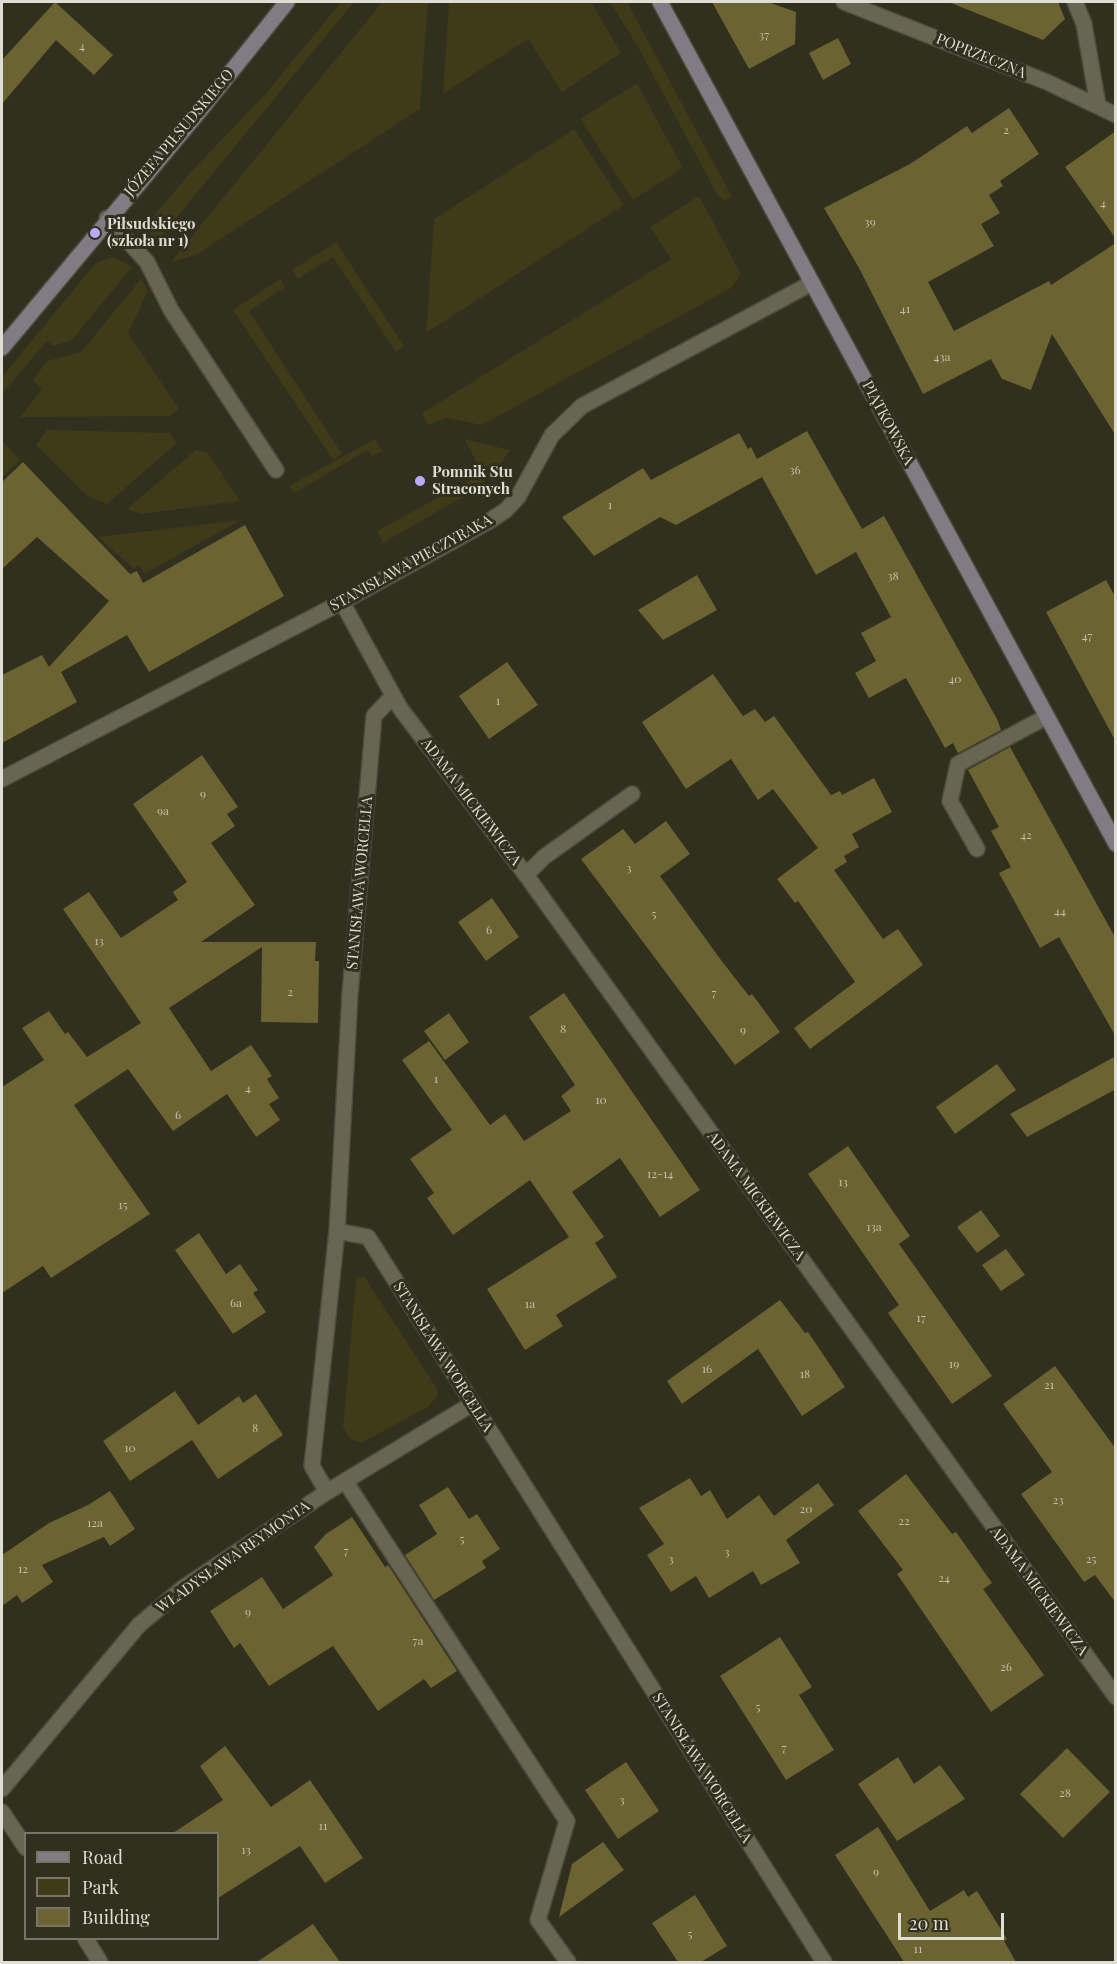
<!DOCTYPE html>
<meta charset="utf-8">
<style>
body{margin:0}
#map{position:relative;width:1117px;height:1964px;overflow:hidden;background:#312f1e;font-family:"Playfair Display",serif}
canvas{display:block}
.frame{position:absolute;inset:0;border:3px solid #dfded4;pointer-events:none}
.legend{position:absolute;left:24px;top:1832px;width:195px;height:108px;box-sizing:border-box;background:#312f1e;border:2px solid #777567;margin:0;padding:8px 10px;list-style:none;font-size:18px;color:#dfded4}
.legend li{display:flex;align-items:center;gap:12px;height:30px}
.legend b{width:30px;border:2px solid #777567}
.scale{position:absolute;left:898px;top:1913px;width:106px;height:27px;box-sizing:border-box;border:3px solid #dfded4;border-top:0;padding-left:8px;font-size:18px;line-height:21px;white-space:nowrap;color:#dfded4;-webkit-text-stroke:4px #312f1e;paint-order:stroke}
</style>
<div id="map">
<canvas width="1117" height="1964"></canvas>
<div class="frame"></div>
<ul class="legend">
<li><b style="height:8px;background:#827b84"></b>Road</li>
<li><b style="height:16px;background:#3f3a18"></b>Park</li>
<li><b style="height:16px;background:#6b6331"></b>Building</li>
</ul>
<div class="scale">20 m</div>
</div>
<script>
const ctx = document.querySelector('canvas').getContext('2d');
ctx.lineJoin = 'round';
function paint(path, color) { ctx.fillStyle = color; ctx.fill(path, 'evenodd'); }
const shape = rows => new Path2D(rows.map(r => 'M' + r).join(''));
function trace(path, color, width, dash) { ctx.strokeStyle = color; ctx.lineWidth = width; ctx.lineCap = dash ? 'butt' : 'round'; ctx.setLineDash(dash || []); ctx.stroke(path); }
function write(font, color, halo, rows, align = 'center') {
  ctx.font = font + ' "Playfair Display",serif'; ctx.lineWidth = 6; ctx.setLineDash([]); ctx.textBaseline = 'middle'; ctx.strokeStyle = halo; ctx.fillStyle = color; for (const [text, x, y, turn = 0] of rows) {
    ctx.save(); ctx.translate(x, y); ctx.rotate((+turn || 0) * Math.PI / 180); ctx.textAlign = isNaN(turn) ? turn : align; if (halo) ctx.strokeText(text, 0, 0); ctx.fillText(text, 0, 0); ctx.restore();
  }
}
const green = shape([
 [341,2,354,2,154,245,150,235,151,219,189,174,267,92],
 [382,2,428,2,420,109,196,255,171,262],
 [449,2,591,2,621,53,562,92,528,39,443,94],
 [610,2,627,2,732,197,724,201,718,196,638,47],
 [637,83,683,168,633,200,580,119],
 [574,129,624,205,426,333,434,219],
 [699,196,741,274,731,288,482,425,446,418,428,425,422,413,671,259,650,227],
 [336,242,404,346,396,352,333,257,298,279,292,270],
 [114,257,132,267,72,340,53,346,47,341,2,394,2,377,93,266,102,260],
 [141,279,148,291,128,333,179,409,170,416,20,417,42,389,33,380,47,361,81,352],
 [280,279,285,287,249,311,342,454,333,460,233,310],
 [47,430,170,433,177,443,107,504,86,495,36,445],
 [375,439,382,451,372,456,368,450,294,493,289,486],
 [464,439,510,450,500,465,478,488,383,543,377,531,483,473],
 [2,440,20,460,2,477],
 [196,450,208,453,240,501,141,514,127,509],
 [241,520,144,574,139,565,134,569,98,537],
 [364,1276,437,1389,437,1397,428,1407,361,1443,349,1438,343,1427,356,1280]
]);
const building = shape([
 [55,2,113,55,94,75,56,40,2,104,2,60],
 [712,2,768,2,796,12,795,44,749,69],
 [1058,2,1065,19,1043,40,951,3],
 [838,38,851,64,823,80,809,53],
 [1009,108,1039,154,1000,181,1003,186,989,195,1000,213,981,224,994,246,928,282,954,331,1049,281,1051,285,1116,243,1116,436,1052,334,1031,390,1002,379,991,359,923,394,859,268,824,208,910,164,967,126,972,133],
 [1116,131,1116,239,1065,167],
 [807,431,862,529,884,516,997,719,1001,730,958,753,953,743,945,748,906,678,869,698,855,673,876,661,861,633,891,617,856,552,816,575,762,477,676,525,660,517,594,556,562,517,643,468,651,480,739,433,748,449,751,447,757,459],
 [23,462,130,574,137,571,143,583,245,525,284,596,149,672,127,635,61,672,77,702,2,743,2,675,42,655,49,667,109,601,37,537,2,569,2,482],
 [697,575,717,610,663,640,638,610],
 [1106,580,1116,598,1116,742,1046,612],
 [507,662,538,705,489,739,459,696],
 [713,674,743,716,755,709,765,722,774,716,831,795,840,791,842,795,874,778,892,812,852,834,859,847,844,856,847,862,834,870,883,939,898,929,923,965,810,1049,794,1028,855,982,798,901,795,903,777,879,818,848,773,789,758,800,731,759,686,789,642,722],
 [1010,747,1116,939,1116,1037,1059,937,1040,948,999,873,1011,867,991,831,999,827,968,770],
 [202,755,238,807,227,814,235,826,211,843,255,905,201,942,316,942,315,961,319,961,318,1023,261,1022,262,947,169,1008,211,1071,251,1045,272,1076,267,1079,279,1098,269,1104,280,1120,256,1137,227,1094,173,1131,128,1069,74,1105,150,1214,51,1278,43,1266,2,1293,2,1087,44,1060,22,1028,49,1011,65,1034,68,1032,87,1057,141,1023,63,909,89,892,121,938,178,900,173,892,187,882,133,804],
 [666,821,690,854,660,876,721,960,749,996,752,994,780,1032,735,1065,581,859,623,829,635,844],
 [492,898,519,937,486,961,458,922],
 [564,993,700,1190,660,1217,620,1158,572,1192,604,1237,595,1243,617,1277,556,1315,563,1326,525,1350,487,1289,569,1237,530,1180,453,1235,427,1198,434,1193,410,1159,452,1130,402,1060,429,1041,490,1125,505,1114,524,1141,571,1111,561,1096,575,1085,529,1017],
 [449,1013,469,1042,445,1060,424,1031],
 [1116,1056,1116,1089,1027,1137,1010,1114],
 [997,1064,1016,1090,955,1134,936,1107],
 [848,1146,910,1236,899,1244,992,1376,952,1404,888,1313,899,1305,808,1174],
 [981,1210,1000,1236,977,1253,957,1227],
 [199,1233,226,1274,240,1264,258,1290,253,1293,266,1312,233,1334,175,1250],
 [1006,1249,1025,1275,1001,1291,982,1265],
 [780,1300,805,1333,808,1332,845,1387,802,1416,758,1349,682,1404,667,1381],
 [1055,1366,1116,1449,1116,1603,1095,1575,1084,1582,1021,1494,1052,1472,1003,1404],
 [175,1391,198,1425,239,1396,243,1403,256,1394,283,1435,218,1479,192,1440,130,1481,103,1441],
 [906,1474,952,1534,956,1532,992,1583,983,1589,1044,1675,991,1712,897,1574,903,1570,858,1511],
 [690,1478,701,1496,710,1490,727,1519,759,1495,774,1516,818,1483,834,1505,786,1540,800,1563,761,1585,753,1571,709,1598,696,1576,671,1592,647,1555,664,1544,639,1508],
 [448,1487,469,1519,477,1514,500,1549,482,1561,486,1568,434,1600,405,1555,437,1534,419,1505],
 [110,1491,135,1529,110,1546,104,1537,42,1565,53,1582,22,1603,17,1595,2,1606,2,1555,49,1523,88,1505],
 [352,1517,385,1567,388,1565,457,1671,431,1688,424,1679,378,1711,333,1646,269,1686,240,1643,234,1648,210,1611,262,1577,283,1609,333,1575,314,1547,326,1534],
 [780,1637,812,1687,799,1695,834,1750,786,1780,720,1676],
 [225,1746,271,1807,310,1780,363,1858,325,1883,300,1846,218,1898,218,1833,173,1833,223,1800,200,1766],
 [1067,1748,1110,1792,1063,1838,1020,1794],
 [898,1757,914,1784,940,1765,965,1799,897,1841,858,1784],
 [626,1762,659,1811,618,1839,585,1790],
 [878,1827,930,1911,964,1890,968,1897,977,1891,1007,1939,1004,1941,1016,1962,904,1962,835,1855],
 [603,1842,624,1870,559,1917,572,1864],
 [695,1895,727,1946,701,1962,678,1962,652,1923],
 [313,1924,340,1962,257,1962]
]);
const lane = shape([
 [107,218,147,262,171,310,276,470],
 [977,849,950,801,958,764,1046,717],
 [526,875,544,857,632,794],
 [345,1481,567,1821,538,1920,568,1962]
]);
const street = shape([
 [844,2,1047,82,1116,115],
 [1075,2,1084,24,1098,105],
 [342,602,400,708,526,875,1116,1697],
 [2,779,342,602,491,520,506,510,518,497,552,435,582,406,812,283],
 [337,1231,368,1237,824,1962],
 [327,1492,472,1404],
 [2,1789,139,1625,183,1588,327,1492,312,1466,337,1231,350,994,374,716,392,697],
 [2,1812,26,1848],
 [85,1938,100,1962]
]);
const secondary = shape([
 [660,2,1116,844],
 [2,348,198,113,287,2]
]);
const markers = [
 [95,233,6,"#b9abf7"],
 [420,481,6,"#b9abf7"]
];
const numberNames = [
 ["37",764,35],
 ["4",82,46],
 ["2",1006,130],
 ["4",1103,203],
 ["39",870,222],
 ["41",905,309],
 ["43a",942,357],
 ["36",795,470],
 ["1",610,505],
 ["38",893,576],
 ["47",1087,636],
 ["40",955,679],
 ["1",498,701],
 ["9",203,794],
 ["9a",163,811],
 ["42",1026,835],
 ["3",629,868],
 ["44",1060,911],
 ["5",654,914],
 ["6",489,930],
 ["13",99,941],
 ["2",290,992],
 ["7",714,993],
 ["8",563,1029],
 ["9",743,1030],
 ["1",436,1079],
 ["4",248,1088],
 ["10",601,1100],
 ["6",178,1115],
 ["12-14",660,1174],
 ["13",843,1182],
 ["15",123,1205],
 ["13a",874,1227],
 ["6a",236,1303],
 ["1a",530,1304],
 ["17",921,1318],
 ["19",954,1364],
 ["16",707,1369],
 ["18",805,1374],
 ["21",1049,1385],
 ["8",255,1428],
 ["10",130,1448],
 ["23",1058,1500],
 ["20",806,1509],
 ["22",904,1521],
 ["12a",95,1523],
 ["5",462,1539],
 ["7",346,1551],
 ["3",727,1552],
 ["3",671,1559],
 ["25",1091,1559],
 ["12",23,1569],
 ["24",944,1578],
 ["9",248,1612],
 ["7a",418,1641],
 ["26",1006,1667],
 ["5",758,1707],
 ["7",784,1748],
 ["28",1065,1793],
 ["3",622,1800],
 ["11",323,1826],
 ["13",246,1850],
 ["9",876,1872],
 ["5",690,1934],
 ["11",918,1949]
];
const streetNames = [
 ["POPRZECZNA",981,56,22],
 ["JÓZEFA PIŁSUDSKIEGO",179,133,-50],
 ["PIĄTKOWSKA",888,423,62],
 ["STANISŁAWA PIECZYRAKA",411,563,-29],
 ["ADAMA MICKIEWICZA",471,802,53],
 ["STANISŁAWA WORCELLA",360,883,-85],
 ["ADAMA MICKIEWICZA",756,1196,54],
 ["STANISŁAWA WORCELLA",443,1357,58],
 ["WŁADYSŁAWA REYMONTA",233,1557,-35],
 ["ADAMA MICKIEWICZA",1039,1591,54],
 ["STANISŁAWA WORCELLA",702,1768,58]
];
const poiNames = [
 ["Piłsudskiego",107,224],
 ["(szkoła nr 1)",107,241],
 ["Pomnik Stu",432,472],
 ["Straconych",432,489]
];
paint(green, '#3f3a18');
paint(building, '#6b6331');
trace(lane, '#4c4b3c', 18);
trace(street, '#4c4b3c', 18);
trace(secondary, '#4c4b3c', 18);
trace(lane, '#686553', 15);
trace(street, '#686553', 15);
trace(secondary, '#827b84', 15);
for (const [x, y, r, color] of markers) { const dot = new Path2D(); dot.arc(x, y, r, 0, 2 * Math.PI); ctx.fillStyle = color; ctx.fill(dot); trace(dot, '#312f1e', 2); }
write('12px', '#c2bfab', null, numberNames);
write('15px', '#dfded4', '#312f1e', streetNames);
write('bold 15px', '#dfded4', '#312f1e', poiNames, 'left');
</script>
